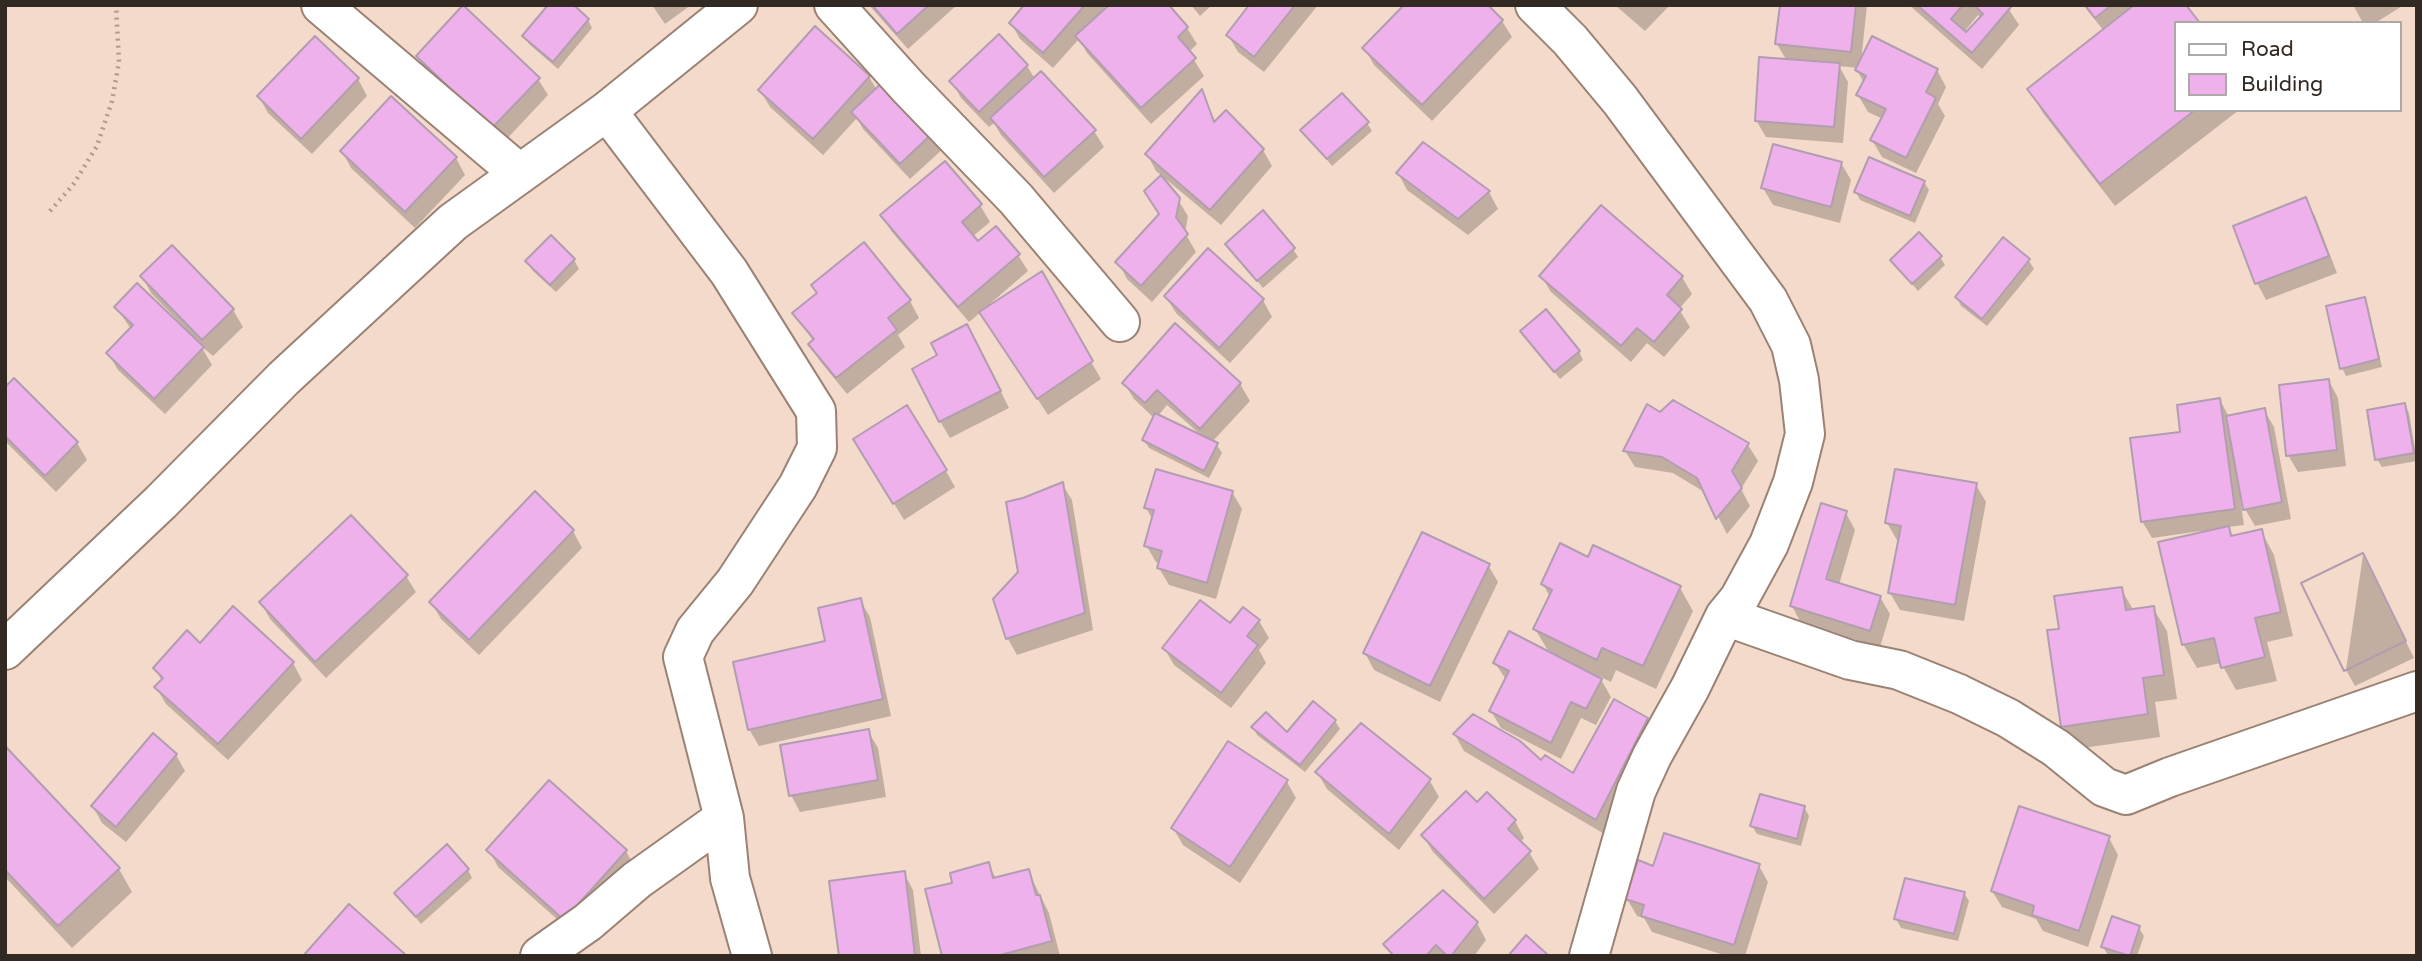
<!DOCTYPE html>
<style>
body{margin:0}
#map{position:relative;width:2422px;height:961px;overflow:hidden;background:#f3daca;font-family:"Varela Round",sans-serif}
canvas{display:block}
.frame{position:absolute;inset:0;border:7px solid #322923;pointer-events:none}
.legend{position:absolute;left:2174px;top:21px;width:228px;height:91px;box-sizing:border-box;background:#fff;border:2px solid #ada9a7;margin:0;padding:9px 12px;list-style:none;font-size:21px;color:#322923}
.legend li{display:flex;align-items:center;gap:14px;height:35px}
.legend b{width:35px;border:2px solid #ada9a7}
</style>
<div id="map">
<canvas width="2422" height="961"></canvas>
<div class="frame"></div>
<ul class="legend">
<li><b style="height:9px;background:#fff"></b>Road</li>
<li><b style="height:19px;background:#efb1eb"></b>Building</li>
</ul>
</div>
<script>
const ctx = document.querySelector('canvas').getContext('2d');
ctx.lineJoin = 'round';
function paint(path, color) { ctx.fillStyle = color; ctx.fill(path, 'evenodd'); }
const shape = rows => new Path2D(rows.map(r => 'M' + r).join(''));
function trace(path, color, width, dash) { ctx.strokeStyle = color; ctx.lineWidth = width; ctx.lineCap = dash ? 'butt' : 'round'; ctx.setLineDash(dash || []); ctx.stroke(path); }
const shadow = shape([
 [652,5,691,5,665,24],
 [869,5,957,5,908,49],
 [1026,5,1103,5,1106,10,1187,28,1197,44,1189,52,1204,76,1151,124,1087,53,1079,39,1053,68,1020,39,1011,23],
 [1191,5,1212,5,1200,16],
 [1252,5,1318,5,1264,72,1238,52,1228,35],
 [1615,5,1670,5,1645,31],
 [1782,5,1867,5,1861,62,1937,70,1946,87,1938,104,1945,116,1916,173,1882,157,1872,140,1883,119,1868,112,1858,95,1864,83,1857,70,1858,68,1839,66,1848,82,1843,143,1766,137,1756,120,1787,61,1777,44],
 [1909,5,2006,5,2019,25,1982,69],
 [1978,15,1981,18,1967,35,1964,32],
 [2083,5,2184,5,2175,23,2175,110,2239,110,2115,206,2043,113,2029,89,2104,31],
 [2353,5,2404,5,2375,23,2363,23],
 [588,20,592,28,558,69,529,44,524,36],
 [1502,21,1512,37,1432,121,1374,65,1365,49],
 [315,38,358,79,367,96,312,154,268,113,259,97],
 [418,56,538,79,548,95,503,143,428,73],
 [1027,66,1035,79,1094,131,1104,147,1054,193,1001,135,994,123,989,127,961,98,952,81],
 [869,77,877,90,945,147,910,179,863,129,857,118,823,155,770,107,760,90],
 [1201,92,1216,123,1263,150,1272,166,1221,225,1156,171,1147,154],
 [1367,123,1372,131,1332,166,1303,130],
 [1423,144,1489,192,1498,209,1468,235,1407,190,1398,173],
 [342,151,456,158,465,175,415,228,351,168],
 [1841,163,1851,180,1840,223,1773,205,1763,188],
 [1163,176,1188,216,1185,233,1196,252,1152,302,1127,279,1118,262,1160,215,1146,191],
 [1924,182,1929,190,1915,223,1860,200,1856,192],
 [2305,199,2315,216,2337,273,2266,300,2257,283,2235,227],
 [980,205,990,222,972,237,978,243,1018,255,1028,271,991,303,992,305,1041,274,1101,379,1048,415,981,312,969,322,892,232,882,216],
 [551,238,574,260,579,269,556,292,532,270,528,262],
 [2003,240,2029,261,2034,269,1987,326,1961,306,1957,298],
 [1227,244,1293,249,1298,257,1263,288],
 [1940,257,1945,265,1918,291,1892,260],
 [142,276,233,310,243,327,213,356,201,346,212,365,165,414,118,370,108,353,131,329,116,307,183,330,185,328,151,293],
 [1541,276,1682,277,1692,294,1679,309,1690,327,1664,357,1647,343,1631,362,1551,292],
 [1166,297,1263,300,1272,317,1230,363,1176,313],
 [2364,299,2368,307,2382,367,2346,376,2342,368],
 [910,301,919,318,898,335,905,347,847,394,820,361,810,344,813,341,795,313],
 [1522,331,1579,351,1583,360,1560,379],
 [976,342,1009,408,950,438,940,421],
 [14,380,77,443,87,460,56,492,5,441,5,390],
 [2329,381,2338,398,2346,466,2298,472,2288,455],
 [1124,383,1240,384,1250,401,1212,442,1217,445,1222,453,1209,478,1149,448,1144,440,1154,418,1134,399],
 [1167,405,1202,436,1158,416],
 [2220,400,2229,417,2264,410,2274,427,2291,519,2255,526,2245,509,2243,497,2240,498,2244,525,2228,527,2234,537,2261,531,2274,555,2293,636,2267,642,2277,681,2236,690,2221,663,2197,668,2183,644,2201,531,2152,538,2142,521,2182,433],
 [1673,403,1748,445,1758,461,1741,489,1750,506,1727,534,1706,493,1673,473,1635,467,1625,451],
 [2405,405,2409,413,2417,461,2382,467,2377,459],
 [865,456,946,471,955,487,904,520],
 [1062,484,1072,500,1093,630,1017,655,1008,639,995,600,1020,572],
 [1976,485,1986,502,1964,621,1900,610,1890,593,1900,540,1897,540,1887,523],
 [1232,492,1242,509,1216,599,1169,585,1159,568,1160,563,1156,562,1146,545,1153,520,1146,508],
 [1846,513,1855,530,1839,585,1880,597,1890,614,1880,647,1801,623,1792,606],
 [573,531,582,548,479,655,441,619,431,602],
 [2363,555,2414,658,2355,686,2346,670],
 [1589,559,1680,588,1693,611,1656,689,1616,670,1611,682,1599,676,1611,697,1596,725,1581,718,1561,759,1501,728,1491,711,1507,681,1495,663,1550,654,1535,629,1550,597,1543,584],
 [1488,565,1498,582,1440,702,1374,670,1365,653],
 [406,576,416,592,326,678,270,619,261,603],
 [2121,589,2134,611,2153,608,2167,631,2177,699,2155,702,2160,737,2076,749,2063,726,2060,631],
 [860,600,870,617,891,716,759,746,749,729,828,642],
 [1259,621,1269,638,1259,650,1266,663,1231,708,1174,665,1164,648,1231,626],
 [200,646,293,663,302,680,228,760,166,704,156,687,162,681,155,668],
 [1647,719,1657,736,1606,835,1464,751,1455,735,1541,762,1574,776],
 [1335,721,1340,729,1305,772,1257,735,1253,727,1288,734],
 [868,731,878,748,886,797,800,812,791,795],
 [6,750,119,869,132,892,72,948,5,877],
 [176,755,185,771,126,842,102,823,93,807],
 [1317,772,1430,781,1439,797,1399,850,1327,789],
 [1287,782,1296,798,1240,883,1183,845,1173,828],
 [1487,794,1515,821,1524,838,1520,843,1529,852,1539,869,1494,914,1433,852,1423,836,1477,804],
 [1804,807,1809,816,1801,846,1757,834,1752,826],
 [2109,838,2118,855,2088,947,2043,931,2036,919,2002,907,1992,891],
 [489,850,626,851,635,868,575,935,498,867],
 [988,864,996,878,1028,871,1049,913,1060,956,944,956,954,884],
 [1759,866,1768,882,1745,956,1727,956,1652,932,1644,918,1637,916,1627,899],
 [468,870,472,878,421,924,396,893],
 [904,873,913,890,921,956,841,956],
 [1964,893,1969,901,1958,941,1901,928,1896,919],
 [1477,923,1486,940,1474,956,1392,956,1386,945],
 [2139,928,2144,936,2137,956,2108,955,2103,947]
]);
const building = shape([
 [463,5,540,78,492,128,416,56,463,5],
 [548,5,574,5,589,19,553,62,522,36,548,5],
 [872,5,929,5,897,34,872,5],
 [1024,5,1085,5,1043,53,1009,23,1024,5],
 [1109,5,1169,5,1188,27,1178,37,1196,58,1141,108,1075,36,1109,5],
 [1249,5,1295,5,1254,57,1226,35,1249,5],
 [1404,5,1488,5,1503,20,1422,105,1362,48,1404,5],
 [1780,5,1856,5,1851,52,1775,44,1780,5],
 [1917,5,1963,5,1951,19,1966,32,1983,14,1974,5,2008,5,2011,7,1972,53,1917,5],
 [2085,5,2112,5,2095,18,2085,5],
 [2134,5,2186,5,2200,23,2175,23,2175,110,2195,110,2100,184,2027,89,2134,5],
 [815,26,870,76,813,139,758,90,815,26],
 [999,34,1028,65,979,112,949,81,999,34],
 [315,36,359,78,301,139,257,96,315,36],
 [1872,36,1938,69,1926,92,1936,98,1906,158,1870,140,1886,109,1856,95,1866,76,1855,70,1872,36],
 [1759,57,1840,63,1834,127,1755,121,1759,57],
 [1041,71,1096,130,1044,177,990,118,1041,71],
 [889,76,937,129,900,164,851,112,889,76],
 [1202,89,1214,122,1226,110,1264,149,1210,210,1145,154,1202,89],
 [1342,93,1369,122,1327,159,1300,130,1342,93],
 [391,96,457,157,405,212,340,151,391,96],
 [1423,142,1490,191,1458,219,1396,173,1423,142],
 [1773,144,1842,162,1831,207,1761,188,1773,144],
 [1869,157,1925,181,1910,216,1854,192,1869,157],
 [945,161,982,204,962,222,978,241,996,226,1020,254,958,307,880,215,945,161],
 [1161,175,1180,198,1176,217,1188,234,1141,286,1115,262,1159,214,1144,191,1161,175],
 [2306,197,2329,256,2255,284,2233,226,2306,197],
 [1601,205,1683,276,1667,295,1682,309,1654,342,1637,328,1621,346,1539,276,1601,205],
 [1263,210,1295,248,1257,281,1225,244,1263,210],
 [1919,232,1942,256,1912,284,1890,260,1919,232],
 [551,235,575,259,550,285,525,261,551,235],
 [2003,237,2030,259,1982,319,1955,297,2003,237],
 [864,242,911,300,888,318,897,330,836,378,808,344,814,339,792,313,817,293,811,285,864,242],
 [172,245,234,309,202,340,140,276,172,245],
 [1208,248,1264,299,1219,348,1164,296,1208,248],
 [1042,271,1093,361,1037,399,979,312,1042,271],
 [137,283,204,347,154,399,106,353,133,325,114,307,137,283],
 [2365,297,2379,359,2340,369,2326,306,2365,297],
 [1546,309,1580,351,1554,372,1520,331,1546,309],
 [1175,323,1241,383,1200,429,1157,390,1145,403,1122,383,1175,323],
 [967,324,1001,391,939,422,912,369,937,355,931,343,967,324],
 [14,378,78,442,45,476,5,436,5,387,14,378],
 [2329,379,2337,450,2286,456,2279,385,2329,379],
 [2220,398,2235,509,2141,522,2130,438,2180,432,2177,405,2220,398],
 [1673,400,1749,443,1732,471,1742,488,1716,519,1697,478,1662,457,1623,451,1647,404,1660,412,1673,400],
 [2405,403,2414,453,2375,460,2367,410,2405,403],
 [907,405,947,470,893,504,853,439,907,405],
 [2265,408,2282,502,2243,510,2226,416,2265,408],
 [1155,413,1218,443,1204,471,1142,440,1155,413],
 [1156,469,1233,491,1207,583,1157,568,1162,551,1144,546,1154,510,1144,508,1156,469],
 [1895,469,1977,483,1955,605,1888,593,1901,526,1885,523,1895,469],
 [1063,482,1085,613,1006,639,993,599,1018,572,1006,502,1023,498,1063,482],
 [535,491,574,530,469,640,429,602,535,491],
 [1821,503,1847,511,1826,579,1881,596,1870,631,1790,606,1821,503],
 [351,515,408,575,315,662,259,602,351,515],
 [2229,526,2231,536,2262,529,2281,612,2255,618,2265,657,2221,668,2214,638,2182,645,2158,542,2229,526],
 [1422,532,1490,564,1430,686,1363,653,1422,532],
 [1560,543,1588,557,1593,545,1681,586,1643,666,1602,648,1597,660,1533,629,1552,590,1541,584,1560,543],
 [2363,553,2406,641,2344,671,2301,583,2363,553],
 [2363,553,2406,641,2344,671,2301,583,2363,553],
 [2122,587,2126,610,2154,606,2164,675,2143,678,2148,714,2061,727,2047,630,2059,629,2054,596,2122,587],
 [861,598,883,699,748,730,733,662,825,641,818,608,861,598],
 [1200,600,1230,623,1243,607,1260,620,1247,636,1258,645,1221,693,1162,648,1200,600],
 [233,606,294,662,218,744,154,687,163,678,153,668,187,630,200,643,233,606],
 [1509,631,1602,679,1586,709,1571,702,1551,743,1489,711,1509,671,1493,663,1509,631],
 [1614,699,1648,718,1596,820,1453,734,1473,714,1520,741,1541,760,1545,755,1573,773,1614,699],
 [1313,701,1336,720,1300,765,1251,727,1266,712,1287,732,1313,701],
 [1361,723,1431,779,1389,834,1315,772,1361,723],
 [869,729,878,780,789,796,780,745,869,729],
 [153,733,177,754,116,827,91,806,153,733],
 [1228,741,1288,780,1230,867,1171,828,1228,741],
 [6,747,120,868,58,926,5,870,6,747],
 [549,780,627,850,564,920,486,850,549,780],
 [1466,791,1477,802,1487,792,1516,820,1508,829,1531,851,1484,899,1421,835,1466,791],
 [1760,794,1805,806,1797,839,1750,826,1760,794],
 [2019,806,2110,836,2079,931,2032,915,2034,906,1991,891,2019,806],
 [1664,833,1760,864,1734,945,1641,916,1644,905,1625,899,1638,860,1653,866,1664,833],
 [447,844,469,869,416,917,394,893,447,844],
 [989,862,993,878,1029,869,1036,895,1040,895,1052,941,997,956,942,956,925,889,952,883,950,873,989,862],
 [905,871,915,956,839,956,829,881,905,871],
 [1905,878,1965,892,1954,934,1894,919,1905,878],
 [1443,890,1478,922,1451,956,1447,956,1436,945,1426,956,1394,956,1383,944,1443,890],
 [349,904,407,956,303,956,349,904],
 [2112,916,2140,926,2130,956,2101,947,2112,916],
 [1526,935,1549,956,1508,956,1526,935]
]);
const path = shape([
 [50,211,73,185,97,146,112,101,119,62,116,5]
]);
const minor = shape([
 [321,5,520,174],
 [834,5,909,88,1016,199,1120,322],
 [1535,5,1570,40,1620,100,1768,300,1791,345,1799,380,1805,434,1793,482,1769,544,1739,599,1725,616,1690,688,1652,756,1636,791,1589,956],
 [607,111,729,272,816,411,817,448,798,486,735,582,695,631,683,657,724,818,730,878,752,956],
 [1725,616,1850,660,1899,670,1959,694,2008,718,2056,748,2104,787,2126,795,2170,777,2417,691],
 [5,650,161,502,284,378,453,222,607,111,738,5],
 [540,956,588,922,637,880,724,818]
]);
paint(shadow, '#0003');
paint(building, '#efb1eb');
trace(building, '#b29db0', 2);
trace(minor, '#9a8274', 42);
trace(path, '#ae9b8f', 4.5, [2, 5]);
trace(minor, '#fff', 38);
</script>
